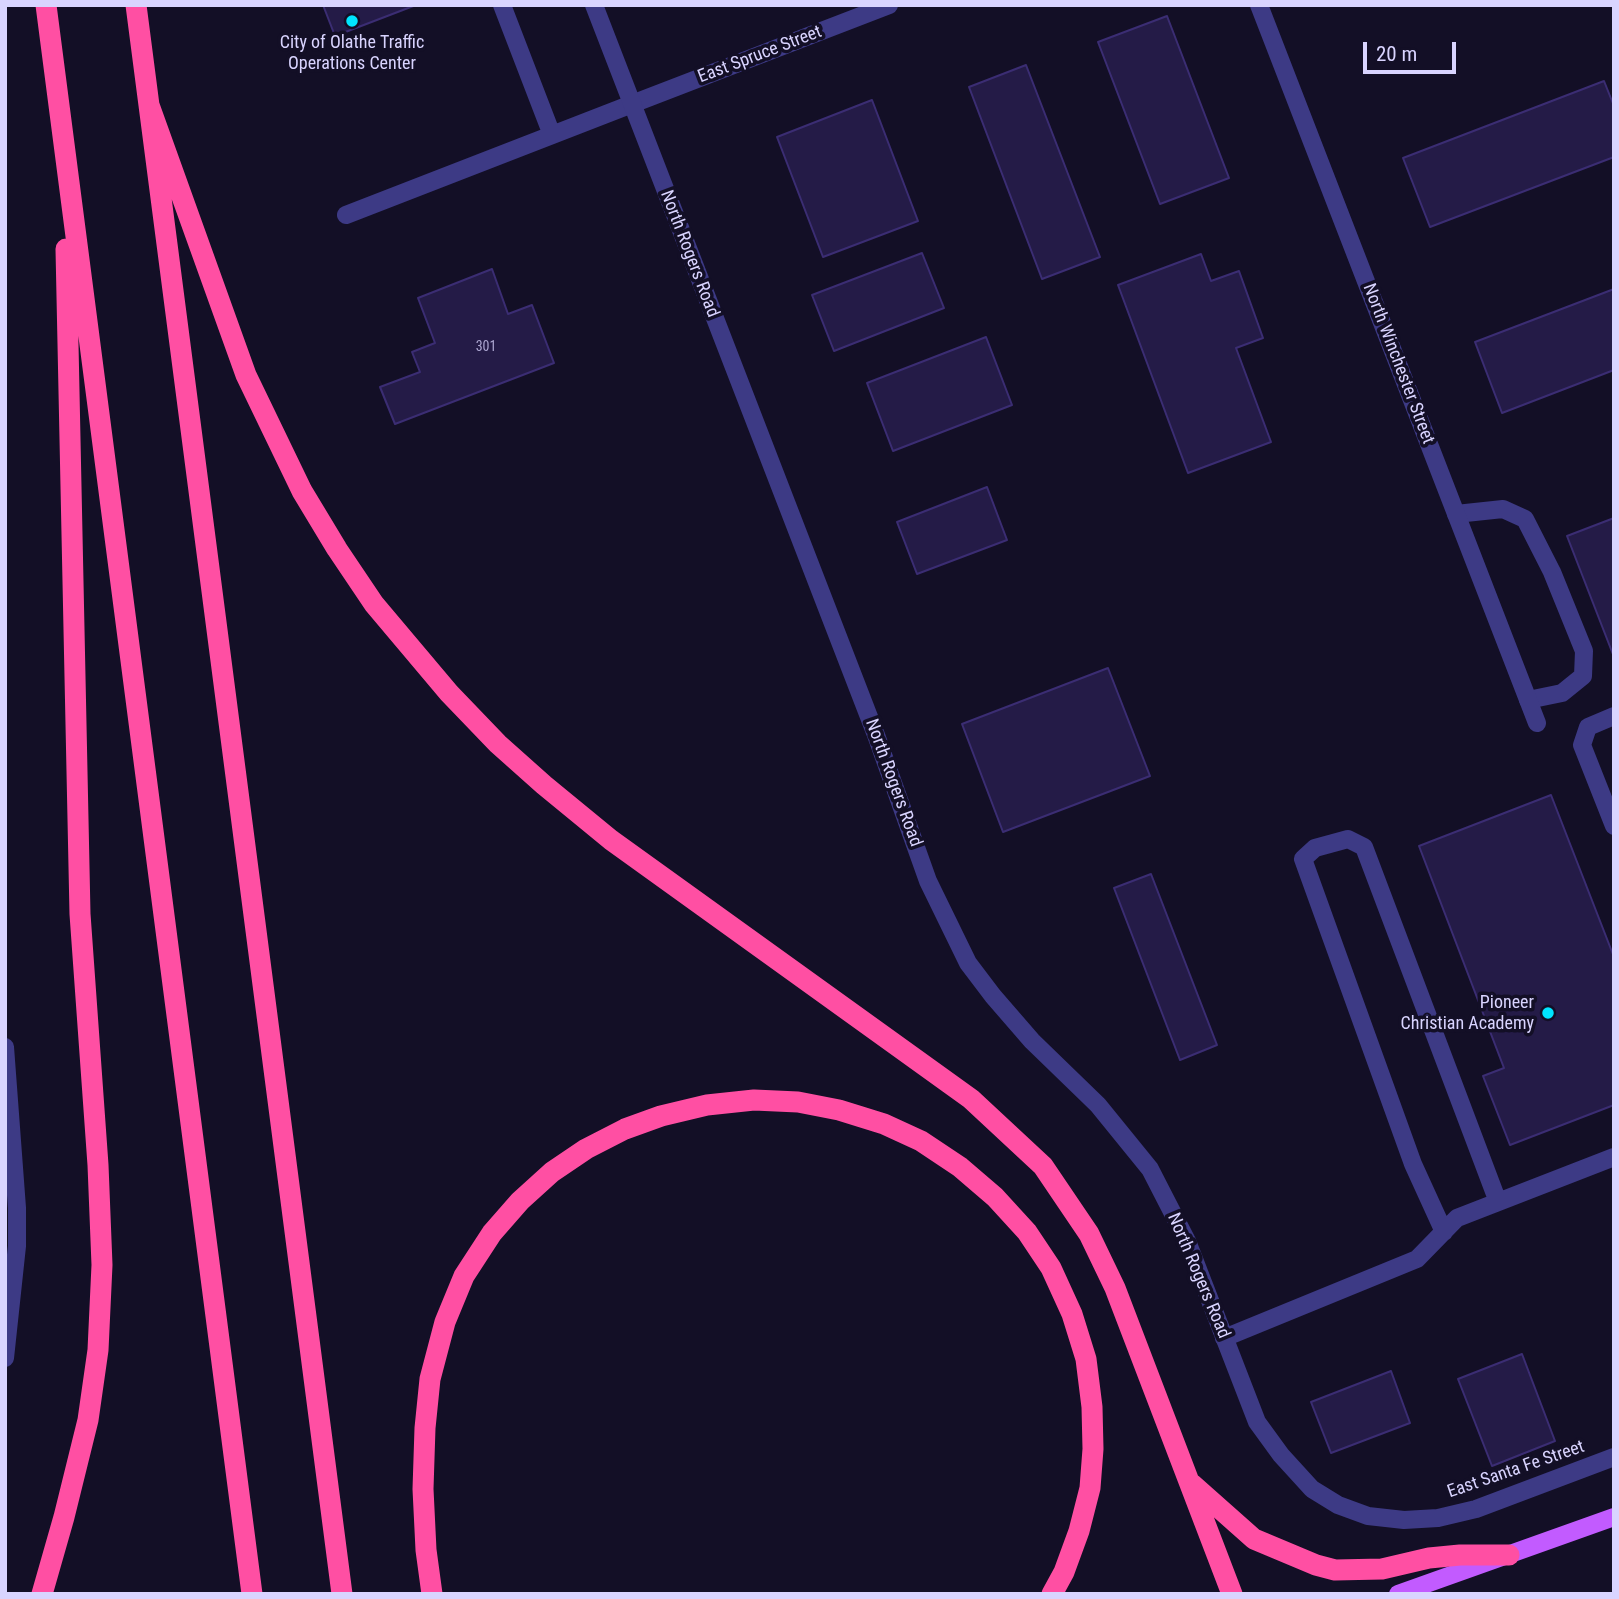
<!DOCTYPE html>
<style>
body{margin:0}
#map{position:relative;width:1619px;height:1599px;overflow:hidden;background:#130f26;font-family:"Roboto Condensed",sans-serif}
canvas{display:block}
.frame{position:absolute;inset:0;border:7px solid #d9d4ff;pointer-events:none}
.scale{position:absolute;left:1363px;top:42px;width:93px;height:32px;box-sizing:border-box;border:4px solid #d9d4ff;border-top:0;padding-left:9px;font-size:21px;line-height:24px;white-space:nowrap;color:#d9d4ff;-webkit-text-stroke:5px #130f26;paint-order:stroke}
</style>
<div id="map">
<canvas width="1619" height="1599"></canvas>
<div class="frame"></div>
<div class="scale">20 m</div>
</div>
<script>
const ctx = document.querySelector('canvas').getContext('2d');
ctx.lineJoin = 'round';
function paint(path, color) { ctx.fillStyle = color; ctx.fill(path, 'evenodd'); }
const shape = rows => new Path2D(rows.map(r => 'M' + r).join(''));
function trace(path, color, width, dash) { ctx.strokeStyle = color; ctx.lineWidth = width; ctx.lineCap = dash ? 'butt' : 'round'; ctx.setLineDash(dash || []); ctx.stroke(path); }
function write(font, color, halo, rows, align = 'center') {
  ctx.font = font + ' "Roboto Condensed",sans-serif'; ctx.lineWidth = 7; ctx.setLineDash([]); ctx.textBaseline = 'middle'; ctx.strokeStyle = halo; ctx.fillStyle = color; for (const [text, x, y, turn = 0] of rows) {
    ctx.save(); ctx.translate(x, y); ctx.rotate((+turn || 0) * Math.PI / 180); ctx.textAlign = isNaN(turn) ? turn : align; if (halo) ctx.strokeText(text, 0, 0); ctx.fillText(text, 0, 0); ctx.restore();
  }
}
const building = shape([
 [323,5,416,5,335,36,323,5],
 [1167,16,1229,178,1160,204,1098,42,1167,16],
 [1026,65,1100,257,1042,279,969,87,1026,65],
 [1604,81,1614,106,1614,157,1430,227,1403,158,1604,81],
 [872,100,918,221,823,257,777,137,872,100],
 [922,253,944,308,834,351,812,295,922,253],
 [1201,254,1211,281,1239,271,1263,338,1236,348,1271,442,1188,473,1118,285,1201,254],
 [492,269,508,314,532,305,554,363,395,424,380,387,420,372,412,352,435,343,418,298,492,269],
 [1614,289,1614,370,1502,413,1475,342,1614,289],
 [986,337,1012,405,893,451,867,383,986,337],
 [987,487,1007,540,917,574,897,522,987,487],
 [1614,518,1614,657,1567,536,1614,518],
 [1108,668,1150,776,1003,832,962,724,1108,668],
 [1551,795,1614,957,1614,1105,1510,1145,1483,1076,1504,1068,1419,846,1551,795],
 [1151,874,1217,1045,1180,1060,1114,888,1151,874],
 [1522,1354,1555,1441,1492,1466,1458,1379,1522,1354],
 [1391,1371,1410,1423,1331,1453,1311,1402,1391,1371]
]);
const service = shape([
 [502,5,552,135],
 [346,215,632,104],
 [1456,514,1503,509,1525,519,1552,572,1584,651,1583,676,1562,693,1528,700],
 [1614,716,1588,727,1582,745,1614,826],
 [1444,1232,1413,1164,1303,859,1315,848,1348,839,1364,847,1498,1202],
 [1224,1338,1417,1259,1457,1218,1614,1157]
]);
const minor = shape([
 [1259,5,1537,723],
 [632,104,889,5]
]);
const tertiary = shape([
 [594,5,876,735,928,881,968,963,993,996,1032,1041,1098,1105,1150,1169,1187,1241,1257,1422,1281,1455,1312,1489,1338,1505,1368,1516,1404,1520,1438,1518,1476,1509,1614,1457],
 [5,1047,17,1208,17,1246,5,1358]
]);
const primary = shape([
 [1398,1594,1614,1517]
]);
const motorway = shape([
 [46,5,252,1594],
 [136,5,342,1594],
 [149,105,246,375,302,491,337,549,374,604,449,693,498,744,544,785,611,840,971,1099,1043,1166,1089,1234,1115,1288,1232,1594],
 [1192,1484,1254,1539,1316,1565,1335,1570,1382,1569,1429,1558,1460,1555,1509,1555],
 [42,1594,64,1517,88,1420,98,1350,102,1265,98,1165,80,914,66,249],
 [432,1594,426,1550,423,1489,425,1428,430,1379,445,1322,464,1276,492,1233,520,1201,552,1172,586,1149,625,1129,661,1116,707,1105,754,1100,798,1102,839,1110,884,1124,921,1141,960,1167,995,1197,1027,1232,1051,1268,1072,1314,1086,1359,1092,1407,1093,1449,1090,1488,1079,1531,1064,1572,1052,1594]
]);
const markers = [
 [352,21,7,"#00e5ff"],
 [1548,1013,7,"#00e5ff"]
];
const numberNames = [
 ["301",486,347]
];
const poiNames = [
 ["City of Olathe Traffic",352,43],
 ["Operations Center",352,64],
 ["Pioneer",1534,1003,"right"],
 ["Christian Academy",1534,1024,"right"]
];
const streetNames = [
 ["East Spruce Street",760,55,-21],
 ["North Rogers Road",689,254,69],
 ["North Winchester Street",1398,364,69],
 ["North Rogers Road",893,783,70],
 ["North Rogers Road",1198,1276,67],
 ["East Santa Fe Street",1516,1470,-19]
];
paint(building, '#241b47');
trace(building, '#3b2d73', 2);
trace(service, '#3d3a85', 18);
trace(minor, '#3d3a85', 18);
trace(tertiary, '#3d3a85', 18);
trace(primary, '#c25bff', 18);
trace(motorway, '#ff4fa3', 21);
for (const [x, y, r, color] of markers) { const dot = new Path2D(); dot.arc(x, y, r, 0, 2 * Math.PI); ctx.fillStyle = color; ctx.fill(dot); trace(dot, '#130f26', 2.5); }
write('14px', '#aca6d1', null, numberNames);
write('18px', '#d9d4ff', '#130f26', poiNames);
write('18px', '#d9d4ff', '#130f26', streetNames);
</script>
